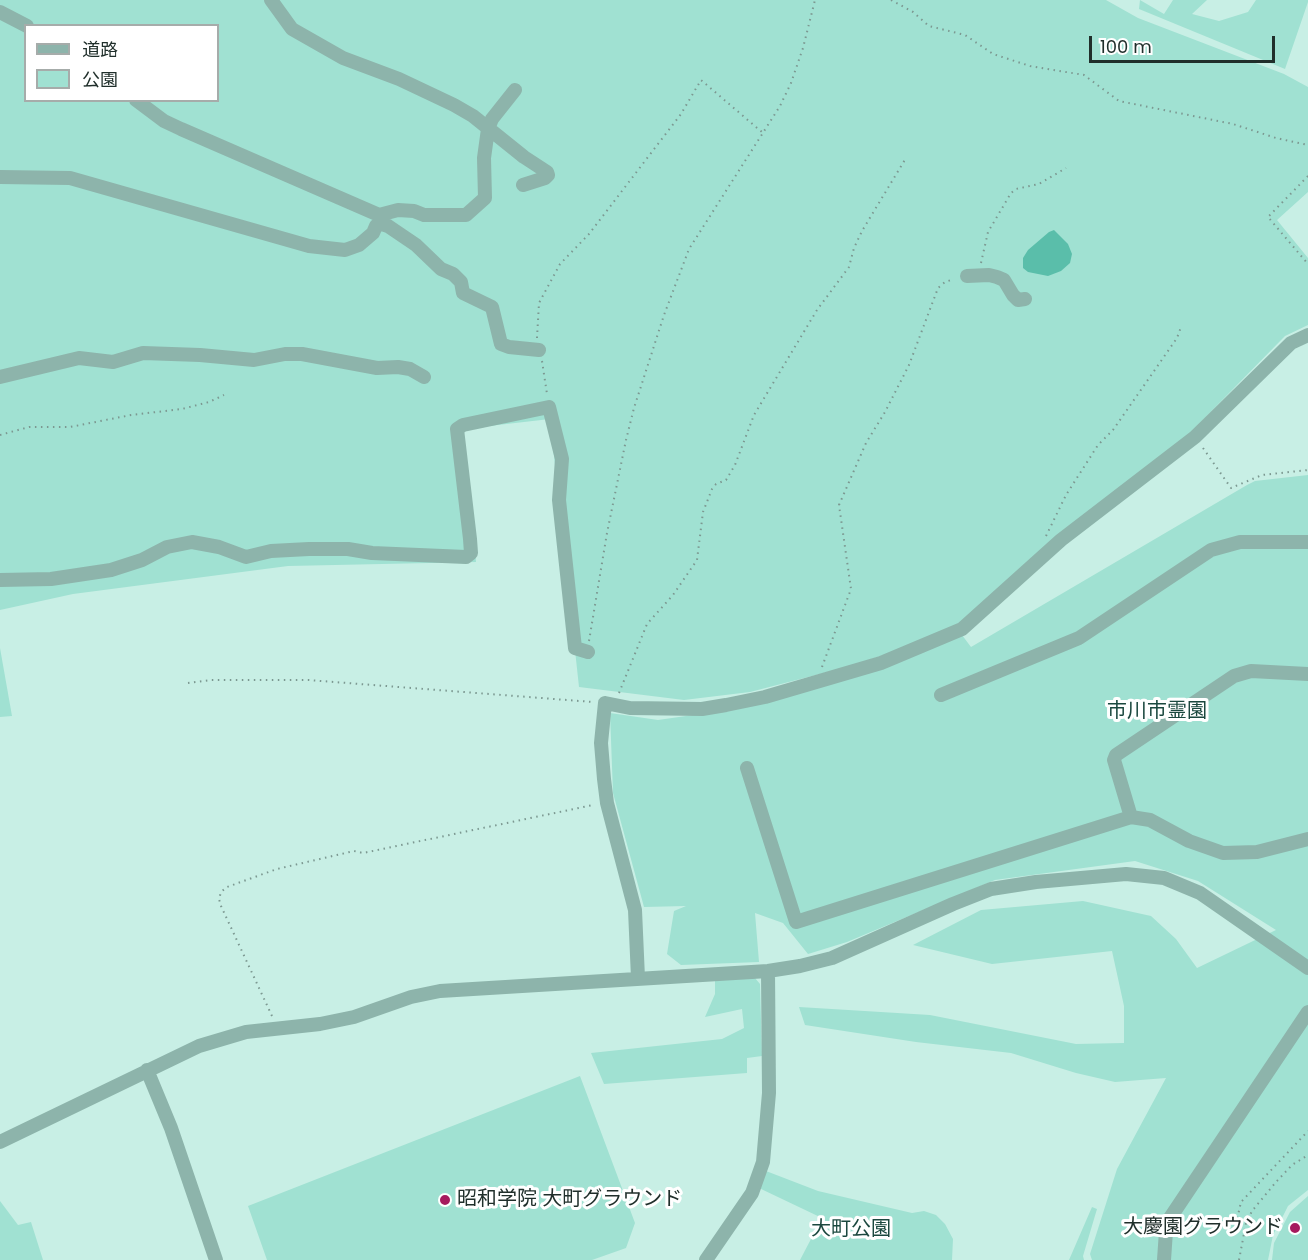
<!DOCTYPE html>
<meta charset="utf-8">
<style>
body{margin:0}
#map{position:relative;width:1308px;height:1260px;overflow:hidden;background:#c8efe5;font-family:Poppins,"Noto Sans JP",sans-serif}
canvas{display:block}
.legend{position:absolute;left:24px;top:24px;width:195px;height:78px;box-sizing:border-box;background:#fff;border:2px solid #a6acaa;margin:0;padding:8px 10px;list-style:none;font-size:18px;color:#202f2b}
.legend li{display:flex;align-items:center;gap:12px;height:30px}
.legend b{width:30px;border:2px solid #a6acaa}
.scale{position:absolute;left:1089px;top:36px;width:186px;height:27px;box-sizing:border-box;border:3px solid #202f2b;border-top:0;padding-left:8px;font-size:18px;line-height:21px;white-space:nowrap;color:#202f2b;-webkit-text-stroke:4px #fff;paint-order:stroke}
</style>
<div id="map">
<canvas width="1308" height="1260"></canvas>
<ul class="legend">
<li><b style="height:8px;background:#8db4ab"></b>道路</li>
<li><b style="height:16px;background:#a0e1d2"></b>公園</li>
</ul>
<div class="scale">100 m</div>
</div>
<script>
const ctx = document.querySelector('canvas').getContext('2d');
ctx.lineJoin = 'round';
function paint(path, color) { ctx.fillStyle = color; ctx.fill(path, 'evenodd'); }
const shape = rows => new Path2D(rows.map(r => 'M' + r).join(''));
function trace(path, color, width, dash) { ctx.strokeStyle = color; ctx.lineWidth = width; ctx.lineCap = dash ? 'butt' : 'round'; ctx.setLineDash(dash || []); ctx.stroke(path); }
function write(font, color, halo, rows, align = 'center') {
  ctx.font = font + ' Poppins,"Noto Sans JP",sans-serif'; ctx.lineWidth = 6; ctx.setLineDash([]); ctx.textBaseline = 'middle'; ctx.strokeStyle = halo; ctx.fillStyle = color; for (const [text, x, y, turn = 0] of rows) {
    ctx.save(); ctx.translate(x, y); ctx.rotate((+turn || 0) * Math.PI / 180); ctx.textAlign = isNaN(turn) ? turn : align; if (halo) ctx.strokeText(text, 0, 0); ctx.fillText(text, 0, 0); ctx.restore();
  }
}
const green = shape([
 [0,0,1106,0,1138,18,1284,74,1308,87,1308,192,1277,220,1308,258,1308,325,1285,336,1188,435,960,624,905,648,847,667,750,692,684,700,579,687,550,419,463,429,476,562,288,566,73,594,0,610],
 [26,26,218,26,218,100,26,100],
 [1140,0,1164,14,1173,0,1207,0,1192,14,1219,21,1248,12,1256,0,1308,0,1308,2,1285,69,1139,9],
 [1308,475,1308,1190,1288,1206,1283,1216,1273,1235,1268,1260,1092,1260,1090,1254,1117,1169,1166,1078,1115,1082,1076,1073,1011,1053,916,1042,805,1025,799,1007,930,1015,1076,1044,1124,1043,1124,1006,1112,951,992,964,913,945,981,910,1083,901,1151,916,1176,939,1197,968,1276,930,1198,881,1135,861,995,880,847,942,808,954,783,923,755,913,759,962,681,965,667,954,674,911,686,906,644,907,613,793,610,713,658,720,735,709,962,635,971,647,1247,485,1255,481],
 [0,648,12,716,0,717],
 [755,978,760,984,762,1056,747,1058,747,1073,604,1084,591,1053,722,1039,744,1028,742,1009,705,1017,715,994,715,980],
 [580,1076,635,1223,626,1248,592,1260,267,1260,248,1206],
 [766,1171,818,1191,912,1213,924,1211,936,1215,945,1224,953,1239,952,1260,800,1260,822,1218,759,1188],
 [1308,1196,1308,1260,1272,1260,1274,1243,1290,1212],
 [0,1201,18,1225,31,1222,43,1260,0,1260],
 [1092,1207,1097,1209,1083,1256,1084,1260,1069,1260]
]);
const water = shape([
 [1054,230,1068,244,1072,254,1070,263,1061,271,1048,276,1028,272,1023,268,1023,258,1028,250,1049,232]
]);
const path = shape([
 [891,0,913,12,929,26,965,35,993,54,1030,66,1084,75,1119,101,1233,124,1276,138,1308,145],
 [1308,176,1268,217,1308,264],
 [981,263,988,232,1011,193,1016,189,1039,184,1066,168],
 [537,338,539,303,560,264,589,234,681,114,701,80,763,133],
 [542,361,547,394],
 [0,435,29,427,70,427,131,415,182,409,209,402,224,395],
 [1203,448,1231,488,1262,475,1308,470],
 [1046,536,1066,495,1098,445,1113,430,1177,338,1181,327],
 [589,641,607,533,626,440,634,408,664,315,689,249,780,106,791,83,803,48,815,0],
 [822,667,851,589,839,505,866,443,885,412,909,365,938,288,945,282,954,279],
 [188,683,211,680,308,680,593,702],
 [619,693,647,624,673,595,697,560,703,512,712,489,716,484,726,480,735,465,754,415,817,310,849,267,854,248,862,231,906,158],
 [272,1016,221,906,219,899,221,892,227,887,277,869,354,851,363,853,593,805],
 [1236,1224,1241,1202,1308,1131],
 [1239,1260,1246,1223,1252,1211,1276,1182,1292,1165,1308,1155]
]);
const minor = shape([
 [271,0,292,29,343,58,399,79,454,105,473,116,524,157,547,172,548,175,545,178,523,185],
 [0,12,27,26],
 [136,100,164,121,181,129,379,215,398,210,414,211,424,215,466,215,485,198,484,158,488,129,492,119,515,90],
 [0,177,70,178,309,246,345,250,359,245,373,233,376,226,379,223,388,226,416,245,441,269,453,274,461,282,463,293,492,307,501,344,509,347,539,350],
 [967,276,989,275,997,277,1004,280,1013,295,1018,300,1025,299],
 [0,377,79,358,113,362,143,353,200,355,254,360,285,354,302,354,377,368,398,367,410,369,424,377],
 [0,580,51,579,111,570,142,560,167,547,192,542,219,547,246,557,271,551,309,549,348,549,372,553,466,557,471,553,470,539,457,429,463,425,549,407,562,459,559,500,575,648,588,652],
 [941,695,1079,638,1211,550,1240,542,1308,542],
 [747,768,796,922,1131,817,1150,820,1189,841,1223,853,1257,852,1308,839],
 [1131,817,1114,760,1116,755,1234,676,1251,671,1308,674],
 [638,978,635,910,607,803,604,779,601,743,605,703,630,708,702,709,726,705,765,697,881,663,962,629,1061,540,1195,437,1291,343,1308,335],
 [147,1070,171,1128,216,1260],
 [0,1142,199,1046,246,1032,320,1024,354,1017,411,997,440,991,768,971,800,966,832,958,953,904,991,889,1036,882,1126,874,1164,878,1200,893,1308,968],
 [706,1260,752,1193,763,1162,769,1093,768,971],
 [1164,1260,1166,1231,1170,1218,1308,1012]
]);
const markers = [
 [445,1200,6,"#a61a5e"],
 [1295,1228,6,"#a61a5e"]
];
const parkNames = [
 ["市川市霊園",1157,712],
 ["大町公園",851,1230]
];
const poiNames = [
 ["昭和学院 大町グラウンド",457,1200],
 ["大慶園グラウンド",1283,1228,"right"]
];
paint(green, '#a0e1d2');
paint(water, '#5abeaa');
trace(path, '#7c9891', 2, [1.5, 4.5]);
trace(minor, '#8db4ab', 14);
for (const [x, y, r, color] of markers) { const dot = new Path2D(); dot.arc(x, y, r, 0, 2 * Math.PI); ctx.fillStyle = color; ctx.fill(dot); trace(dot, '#fff', 2); }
write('20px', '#1b483f', '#fff', parkNames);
write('20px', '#202f2b', '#fff', poiNames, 'left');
</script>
